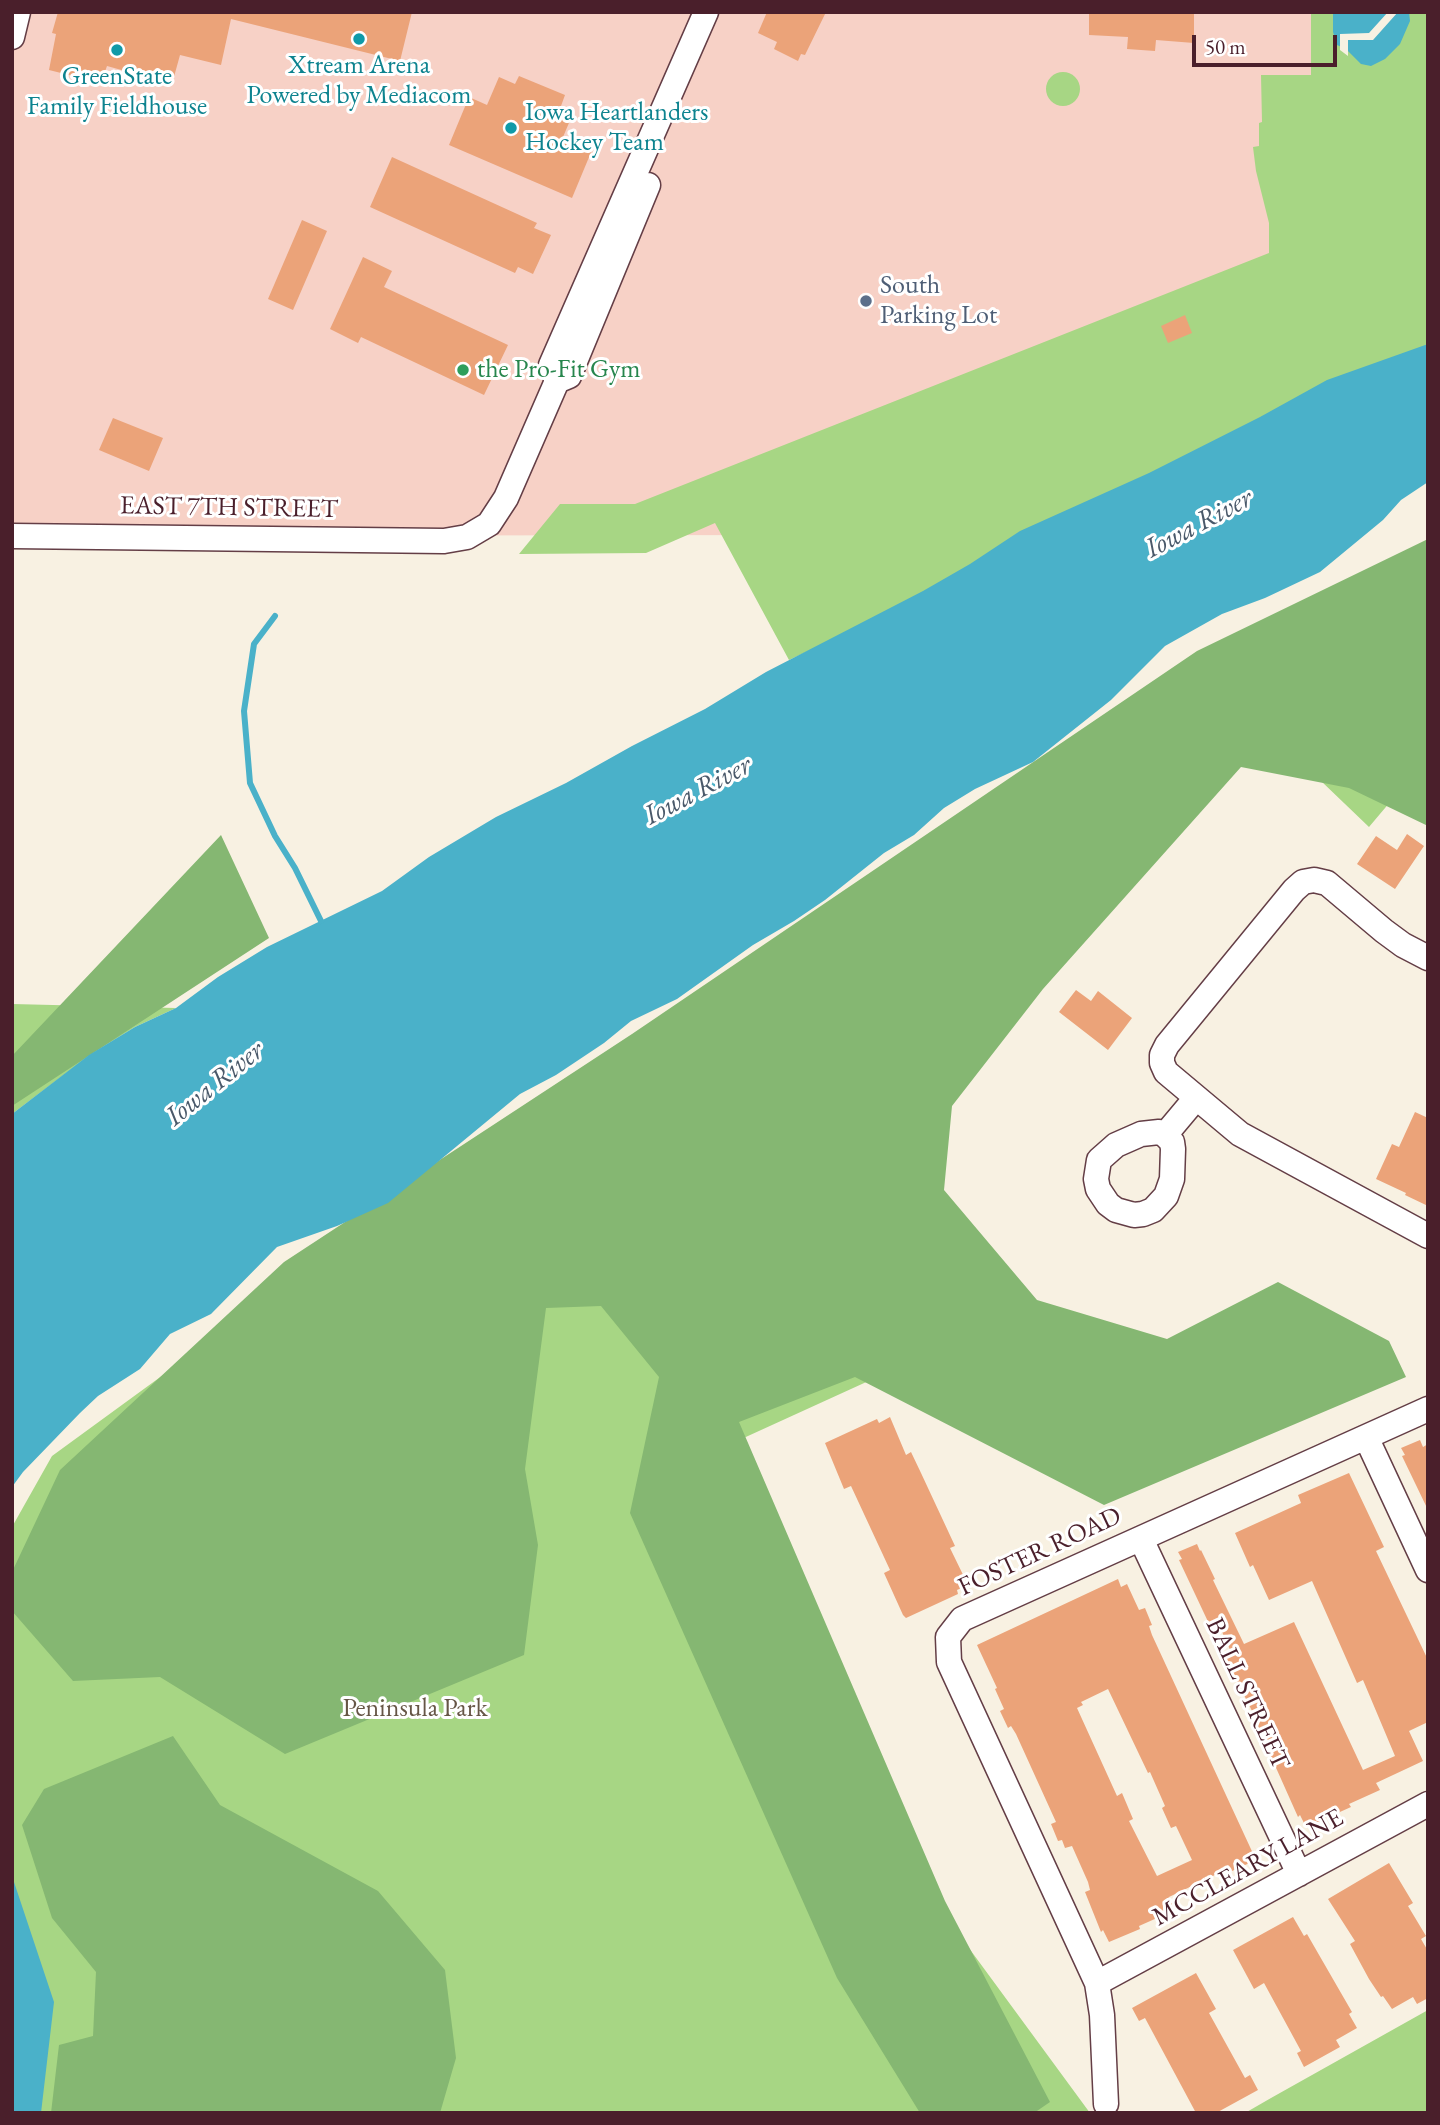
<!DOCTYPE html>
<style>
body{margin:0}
#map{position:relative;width:1440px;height:2125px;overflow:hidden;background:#f8f1e2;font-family:"EB Garamond",serif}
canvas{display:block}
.frame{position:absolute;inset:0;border:14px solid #4a1f2b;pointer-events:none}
.scale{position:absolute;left:1192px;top:35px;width:145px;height:32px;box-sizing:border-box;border:4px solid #4a1f2b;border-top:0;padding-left:9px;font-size:21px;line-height:24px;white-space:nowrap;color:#4a1f2b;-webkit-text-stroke:5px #fff;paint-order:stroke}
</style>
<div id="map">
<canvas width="1440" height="2125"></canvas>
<div class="frame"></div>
<div class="scale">50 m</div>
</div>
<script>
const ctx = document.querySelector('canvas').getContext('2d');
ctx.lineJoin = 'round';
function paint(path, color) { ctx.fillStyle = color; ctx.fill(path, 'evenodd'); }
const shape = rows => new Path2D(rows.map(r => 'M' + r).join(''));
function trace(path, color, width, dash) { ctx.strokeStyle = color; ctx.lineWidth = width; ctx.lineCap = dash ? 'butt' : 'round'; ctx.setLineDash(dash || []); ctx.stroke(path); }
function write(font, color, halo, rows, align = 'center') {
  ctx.font = font + ' "EB Garamond",serif'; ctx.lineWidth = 6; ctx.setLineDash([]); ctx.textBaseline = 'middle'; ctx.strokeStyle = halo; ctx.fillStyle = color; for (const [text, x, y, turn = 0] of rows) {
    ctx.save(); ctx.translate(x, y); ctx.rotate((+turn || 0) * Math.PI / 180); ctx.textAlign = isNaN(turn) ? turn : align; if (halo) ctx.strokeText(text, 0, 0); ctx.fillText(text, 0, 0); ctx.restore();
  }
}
const built = shape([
 [12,12,1428,12,1428,286,810,535,12,536]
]);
const green = shape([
 [1311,12,1428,12,1428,360,789,660,715,523,646,553,519,554,560,504,635,504,1269,253,1269,223,1256,171,1253,147,1259,146,1259,123,1262,122,1261,75,1311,75],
 '1046 89a17 17 0 1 1 34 0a17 17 0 1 1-34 0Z',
 [1428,539,1428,757,1369,827,1248,711,888,1126,954,1342,737,1441,941,1910,1090,2113,12,2113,12,1527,52,1456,333,1251],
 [12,1004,176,1008,135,1027,90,1055,12,1114],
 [1428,2010,1428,2113,1245,2113,1271,2098]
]);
const forest = shape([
 [1428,539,1428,826,1349,788,1241,767,1043,989,952,1106,944,1190,1037,1300,1167,1339,1278,1282,1389,1341,1406,1377,1104,1505,855,1377,739,1422,945,1901,1050,2102,1034,2113,920,2113,837,1978,630,1513,659,1377,601,1306,546,1308,525,1469,538,1545,524,1655,285,1754,160,1677,73,1681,12,1611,12,1572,60,1470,284,1262,632,1034,1197,651],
 [221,835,269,938,12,1106,12,1056],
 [173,1736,220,1805,378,1891,445,1970,456,2058,440,2113,51,2113,59,2045,93,2036,96,1972,52,1918,22,1825,44,1789]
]);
const water = shape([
 [1333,12,1409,12,1410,21,1400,44,1385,59,1371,66,1361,64,1346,49,1337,45,1333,32],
 [1428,344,1428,482,1401,500,1383,520,1320,572,1265,598,1222,614,1165,646,1111,700,1033,762,975,789,944,808,914,835,884,853,825,900,794,921,753,945,677,999,631,1021,604,1043,556,1075,520,1094,388,1203,337,1226,277,1247,211,1314,170,1334,140,1369,98,1396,80,1413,23,1472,12,1487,12,1114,89,1055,135,1027,176,1008,218,977,267,947,382,891,429,857,496,817,566,783,632,746,705,709,766,672,923,591,970,564,1020,531,1149,473,1260,417,1327,380],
 [12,1876,54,2002,41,2113,12,2113]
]);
const pier = shape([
 [1388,12,1398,12,1373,40,1348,40,1348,56,1340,50,1340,34,1369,33]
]);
const stream = shape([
 [275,616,254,644,244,711,250,783,275,836,295,868,321,921]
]);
const building = shape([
 [58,12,412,12,400,61,231,19,221,65,180,55,172,84,107,66,101,83,49,70,56,34,52,33],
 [767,12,826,12,805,55,801,54,798,61,774,49,777,42,758,33],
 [1089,12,1194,12,1194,43,1156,40,1155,51,1127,49,1128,37,1089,35],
 [519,76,565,95,561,106,574,111,563,137,592,150,572,198,449,145,469,97,487,105,499,77,515,84],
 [392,157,537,223,534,228,551,235,533,274,518,267,515,273,370,207],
 [302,220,327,231,293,310,268,299],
 [363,257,392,271,384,287,508,345,484,395,361,337,358,343,330,329],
 [1185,315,1192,333,1168,343,1161,326],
 [113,418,163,438,149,471,99,450],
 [1407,834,1424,846,1395,889,1357,864,1376,836,1397,850],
 [1076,990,1091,1001,1098,991,1132,1018,1108,1050,1059,1012],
 [1415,1112,1428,1118,1428,1206,1405,1195,1406,1193,1376,1179,1392,1144,1399,1147],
 [890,1417,906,1455,911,1452,921,1473,955,1546,950,1548,968,1585,957,1590,958,1594,906,1618,903,1615,884,1573,890,1570,851,1486,844,1489,825,1443,877,1419,879,1423],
 [1420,1440,1423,1447,1428,1444,1428,1510,1402,1456,1405,1455,1401,1448],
 [1349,1473,1384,1547,1376,1551,1428,1660,1428,1722,1409,1731,1423,1761,1376,1783,1380,1790,1349,1804,1351,1807,1311,1825,1310,1823,1305,1825,1300,1815,1298,1817,1252,1714,1253,1713,1224,1655,1231,1652,1219,1625,1211,1628,1179,1560,1182,1559,1178,1552,1197,1544,1200,1551,1201,1550,1215,1579,1213,1580,1244,1644,1294,1622,1363,1770,1395,1756,1363,1680,1357,1683,1312,1581,1269,1600,1253,1565,1250,1567,1235,1533,1301,1503,1298,1495],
 [1118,1579,1121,1587,1127,1584,1139,1610,1145,1608,1152,1625,1149,1626,1152,1635,1256,1860,1219,1877,1217,1874,1169,1897,1175,1910,1139,1926,1140,1929,1109,1942,1103,1930,1101,1932,1085,1892,1090,1890,1088,1882,1072,1846,1065,1848,1062,1840,1058,1841,1051,1824,1056,1822,1016,1734,1011,1726,1008,1728,1000,1711,1004,1709,995,1689,997,1688,977,1645],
 [1108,1689,1148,1773,1150,1772,1165,1806,1162,1808,1171,1828,1176,1826,1192,1860,1157,1876,1129,1821,1133,1819,1122,1793,1117,1796,1077,1708,1083,1705,1081,1702],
 [1389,1863,1413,1903,1408,1906,1426,1936,1421,1939,1428,1951,1428,1998,1417,2004,1413,1997,1392,2009,1383,1996,1381,1997,1369,1979,1350,1944,1355,1941,1328,1899],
 [1293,1917,1304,1936,1307,1934,1341,1993,1352,2012,1349,2014,1357,2028,1336,2040,1340,2047,1304,2067,1297,2053,1301,2051,1264,1983,1254,1989,1233,1950],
 [1196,1973,1216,2009,1209,2013,1245,2078,1250,2075,1258,2090,1216,2113,1196,2113,1145,2018,1139,2021,1132,2008]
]);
const minor = shape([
 [12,37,18,12],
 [557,381,569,376,648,185],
 [12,536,444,541,467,537,489,524,506,498,557,381,551,365,706,12],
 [1428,958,1403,945,1384,931,1327,883,1314,880,1303,882,1294,890,1167,1045,1162,1055,1162,1063,1166,1072,1240,1134,1428,1236],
 [1165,1135,1159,1132,1141,1134,1116,1145,1099,1160,1096,1179,1098,1189,1108,1204,1116,1210,1134,1215,1143,1214,1153,1210,1166,1196,1172,1179,1173,1149,1172,1142,1165,1135,1196,1098],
 [1366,1437,1428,1570],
 [1141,1539,1299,1874],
 [1097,1983,1428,1804],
 [1106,2104,1102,2015,1097,1983,949,1662,948,1637,962,1619,1428,1409]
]);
const markers = [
 [359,39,7,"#0f9aa8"],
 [117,50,7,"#0f9aa8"],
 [511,128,7,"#0f9aa8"],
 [866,301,7,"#5c6f8a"],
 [463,370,7,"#2e9e5b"]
];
const cultureNames = [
 ["Xtream Arena",359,66],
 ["Powered by Mediacom",359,96],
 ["GreenState",117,77],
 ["Family Fieldhouse",117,107],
 ["Iowa Heartlanders",525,113,"left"],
 ["Hockey Team",525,143,"left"]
];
const serviceNames = [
 ["South",880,286],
 ["Parking Lot",880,316]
];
const leisureNames = [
 ["the Pro-Fit Gym",477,370]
];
const streetNames = [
 ["EAST 7TH STREET",229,508,1],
 ["FOSTER ROAD",1040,1552,-25],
 ["BALL STREET",1247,1694,65],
 ["MCCLEARY LANE",1248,1868,-29]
];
const parkNames = [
 ["Peninsula Park",415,1709]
];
const waterNames = [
 ["Iowa River",1199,524,-28],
 ["Iowa River",698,791,-28],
 ["Iowa River",215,1084,-39]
];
paint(built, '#f7d1c6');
paint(green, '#a7d684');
paint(forest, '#85b772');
paint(water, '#4ab1c9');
paint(pier, '#f8f1e2');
trace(stream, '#4ab1c9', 6);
paint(building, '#eba379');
trace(minor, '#643e46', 27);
trace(minor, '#fff', 24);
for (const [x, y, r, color] of markers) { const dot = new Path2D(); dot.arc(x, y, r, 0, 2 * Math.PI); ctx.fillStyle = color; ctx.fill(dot); trace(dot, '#fff', 2.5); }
write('26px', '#0d838f', '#fff', cultureNames);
write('26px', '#4e5e75', '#fff', serviceNames, 'left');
write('26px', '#27864d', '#fff', leisureNames, 'left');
write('26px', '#4a1f2b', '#fff', streetNames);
write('26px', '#665646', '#fff', parkNames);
write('italic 28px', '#4a596a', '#fff', waterNames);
</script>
